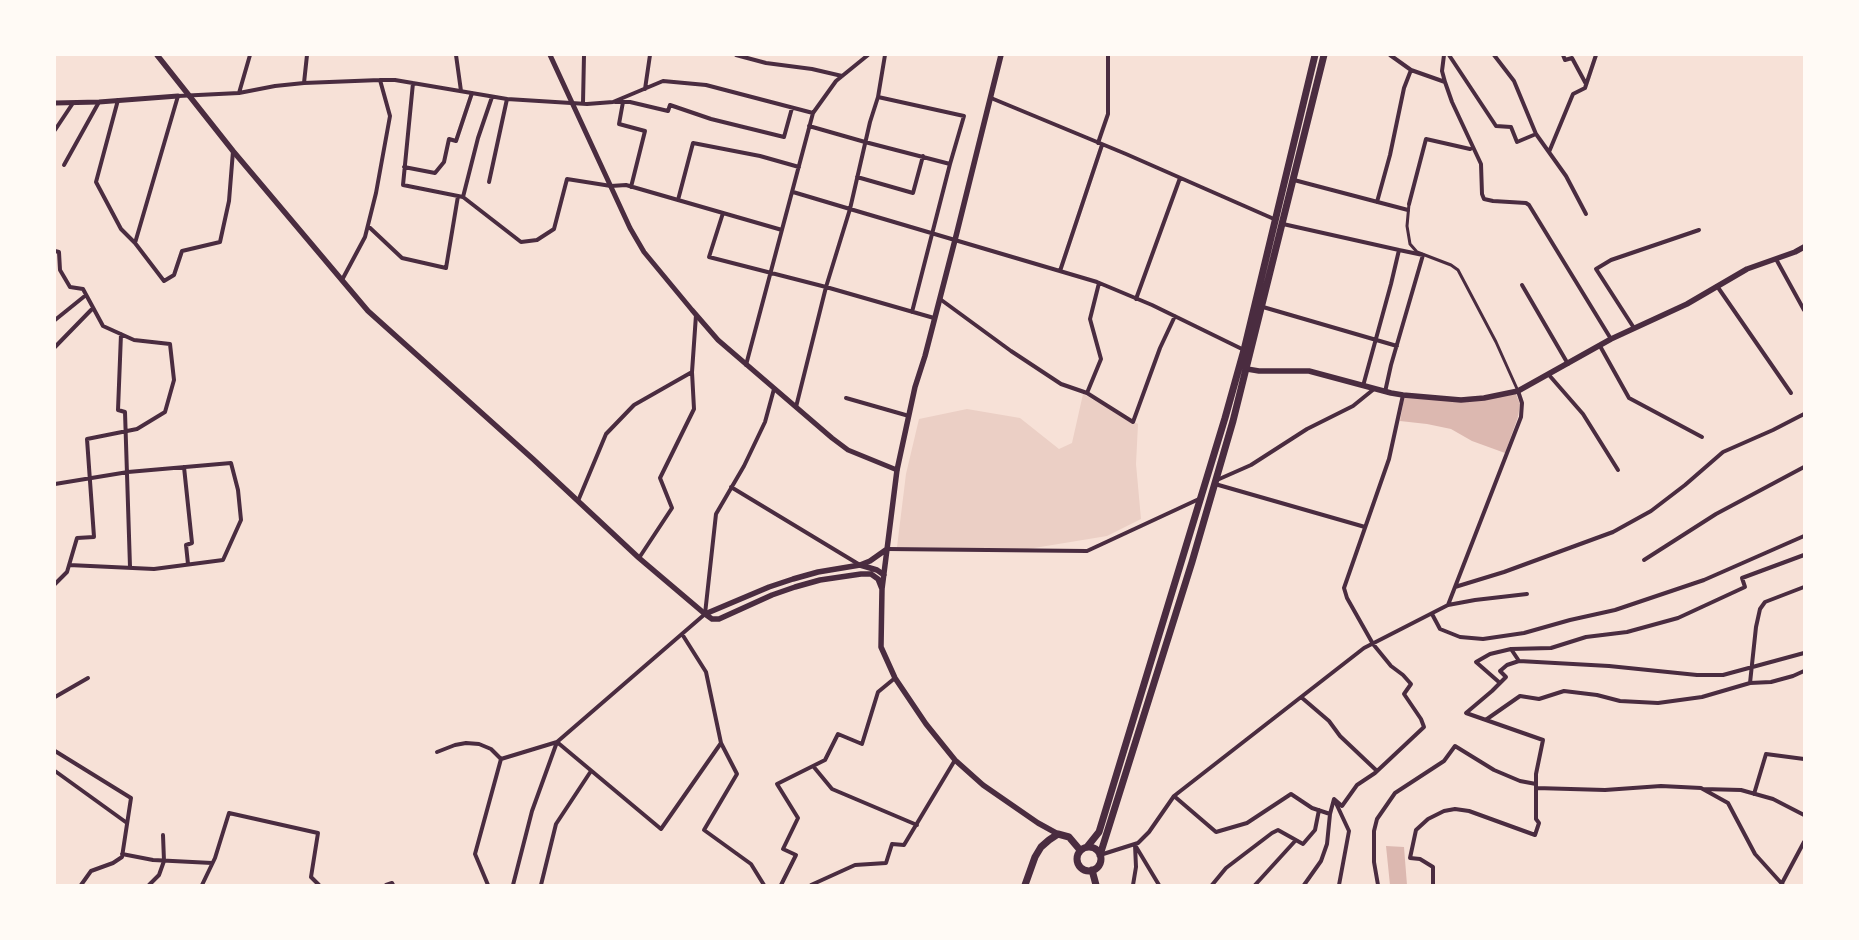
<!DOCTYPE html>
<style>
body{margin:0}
#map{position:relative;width:1859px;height:940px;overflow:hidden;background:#f7e1d7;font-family:Jost,sans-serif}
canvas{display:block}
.frame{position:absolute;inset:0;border:56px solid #fffaf5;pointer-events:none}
</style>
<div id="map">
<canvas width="1859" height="940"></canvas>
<div class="frame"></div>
</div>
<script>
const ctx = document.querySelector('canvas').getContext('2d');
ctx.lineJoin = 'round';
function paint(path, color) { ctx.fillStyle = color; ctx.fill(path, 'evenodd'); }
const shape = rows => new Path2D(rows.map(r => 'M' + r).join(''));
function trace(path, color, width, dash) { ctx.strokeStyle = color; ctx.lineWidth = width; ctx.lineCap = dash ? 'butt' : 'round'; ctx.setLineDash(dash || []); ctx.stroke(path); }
const green = shape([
 [1083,394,1138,424,1136,464,1141,519,1107,536,1028,549,897,547,906,474,919,419,967,409,1020,418,1059,449,1072,443]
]);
const water = shape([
 [1516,394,1520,404,1518,417,1505,453,1472,441,1451,429,1427,424,1400,421,1404,398,1430,399],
 [1386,846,1404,847,1407,885,1390,885]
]);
const pedestrian = shape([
 [1409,204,1407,226,1410,244,1417,252,1451,265,1458,270,1496,342,1518,391]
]);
const minor = shape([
 [456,55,461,91],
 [736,55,766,63,812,69,842,76],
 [885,55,878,97,870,122,850,209,1097,282,1152,305,1244,350],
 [1390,55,1411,70,1445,82],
 [1444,55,1442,71,1445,82,1452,102,1481,164,1482,194,1484,199,1493,201,1526,203,1529,205,1611,339],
 [1449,55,1496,126,1511,127,1517,142,1536,134],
 [1494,55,1514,81,1536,134,1566,176,1586,214],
 [1563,55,1565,60,1572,58,1586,84],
 [304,83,307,55],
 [413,83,403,185,463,197,521,242,537,240,554,229,567,179,611,186,626,185,782,230],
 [645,89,650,55],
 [239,93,250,55],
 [991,98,1126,154,1274,219],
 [118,100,96,182,121,229,135,243,164,281,174,275,182,251,220,242,229,201,233,151],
 [615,102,630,102,668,111,670,105,711,119,784,137,792,108],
 [623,102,619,124,645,131,631,187],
 [583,103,584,55],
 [809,126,865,142,950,164,964,116,878,97],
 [55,130,73,103],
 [1098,143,1108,114,1108,55],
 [1549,152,1573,94,1585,88,1596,55],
 [64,165,99,102],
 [404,167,435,173,444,162,449,139,456,141,472,93],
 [857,177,913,193,923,156],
 [1294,180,1408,210],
 [489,182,507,99],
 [793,192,850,209,826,287,796,407],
 [463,197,478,138,492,97],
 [678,200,693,143,760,156,799,167],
 [1377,202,1390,155,1404,88,1411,70],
 [1409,204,1426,139,1470,149,1473,147],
 [723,213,709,257,826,287,934,318],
 [1283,224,1399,250],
 [368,226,402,258,446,268,458,196],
 [135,243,178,96,239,93,275,86,304,83,380,80,395,80,507,99,587,104,613,102,663,81,706,85,813,113],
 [55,251,59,252,60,270,70,287,83,289,103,326,134,340,170,344,174,380,165,412,137,429,87,439,94,537,77,538,67,572,55,584],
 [1776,259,1804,310],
 [1060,271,1102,145],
 [342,280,365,237,376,193,390,116,380,80],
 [1099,283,1090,319,1101,359,1087,393,1133,422,1160,348,1175,316],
 [1522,285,1568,364],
 [1717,286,1791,393],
 [940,299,1011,351,1061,384,1087,393],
 [1136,299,1180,178],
 [1263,307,1397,346],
 [912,312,950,164],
 [55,320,86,295],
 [1634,328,1596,269,1611,260,1699,230],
 [121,334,118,410,125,412,130,567],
 [1600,346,1629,398,1702,437],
 [55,347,93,308],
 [746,365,813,113,836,81,868,55],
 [1549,375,1583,414,1618,470],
 [1363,386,1391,284,1399,250,1423,255,1391,365,1385,392],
 [846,398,909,416],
 [184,467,192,543,186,545,188,564],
 [1217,480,1251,465,1307,429,1353,406,1374,389],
 [55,484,128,472,231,463,238,490,241,520,223,560,154,569,69,565],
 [1215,484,1365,527],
 [731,487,860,565],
 [578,501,606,434,634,405,692,372,696,315],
 [887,549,1087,551,1199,499],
 [639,558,672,508,660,478,694,409,692,372],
 [1644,560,1716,514,1804,467],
 [1455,587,1504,572,1613,532,1651,511,1685,485,1723,452,1773,430,1804,414],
 [1448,605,1475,600,1527,594],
 [1432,614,1440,629,1460,637,1483,639,1524,633,1570,620,1615,610,1704,580,1804,536],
 [682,634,706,672,721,743,737,774,704,830,751,864,764,885],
 [1511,649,1551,648,1586,637,1627,632,1678,618,1745,587,1742,578,1804,555],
 [1519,661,1609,666,1697,675,1723,675,1804,653],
 [1750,683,1771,682,1793,676,1804,671],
 [55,697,88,678],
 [1301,697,1329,721,1340,736,1377,771],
 [1487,719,1520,696,1539,699,1564,691,1597,695,1620,701,1658,703,1702,697,1750,683,1756,627,1760,609,1765,602,1804,587],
 [55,751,131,798,122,857,113,863,91,871,81,885],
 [437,752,455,745,466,743,479,744,491,749,501,759],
 [501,759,557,742,661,829,721,743],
 [813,766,832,789,917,825],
 [55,771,127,823],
 [1536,788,1605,790,1661,786,1701,788,1728,803,1755,854,1783,885],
 [1703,789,1741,790,1773,799,1804,815],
 [1754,794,1766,754,1804,759],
 [1174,796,1216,832,1247,823,1291,794,1312,808,1330,814,1334,799,1342,806,1357,785,1375,773,1424,727,1421,719,1404,694,1411,684,1403,675,1391,666,1373,644,1347,598,1344,588,1389,459,1403,395],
 [1335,801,1349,831,1339,885],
 [122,854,153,860,212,863],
 [1100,855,1138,843,1149,832,1174,796,1364,648,1448,605,1521,417,1522,403,1518,391],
 [149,885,159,875,164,861,163,835],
 [202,885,215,858,229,813,318,833,311,877,319,885],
 [386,885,392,883,393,885],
 [488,885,475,854,501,759],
 [513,885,532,811,557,742,705,614,716,514,744,466,765,422,774,389],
 [541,885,556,824,591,771],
 [781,885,796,855,783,849,798,818,777,784,825,760,838,734,862,744,878,692,895,678],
 [811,885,855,865,886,863,892,844,904,845,955,760],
 [1133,885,1136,867,1135,845,1159,885],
 [1212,885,1226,868,1272,833,1278,830,1303,844,1315,830,1319,810],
 [1255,885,1296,840],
 [1304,885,1321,861,1327,844,1330,814],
 [1378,885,1374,862,1374,831,1377,819,1395,793,1444,761,1455,746,1494,770,1520,781,1536,784],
 [1433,885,1433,867,1420,859,1410,858,1416,830,1428,819,1444,811,1455,809,1469,811,1535,835,1539,823,1536,819,1536,774,1543,740,1466,713,1492,691,1506,677,1500,671,1507,665,1519,661,1511,649,1490,654,1476,662,1500,683],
 [1781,885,1804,842]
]);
const tertiary = shape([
 [550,55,630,228,644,252,692,310,718,340,832,438,848,450,897,470],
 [55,103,99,102,178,96]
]);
const secondary = shape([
 [157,55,233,151,368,311,533,459,639,558,705,614,712,619,719,619,772,595,795,587,820,580,861,574,871,574,878,579,882,589],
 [1001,55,955,240,925,356,915,387,897,470,882,589,881,647,895,678,926,724,955,760,983,785,1038,823,1058,834],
 [1247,369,1259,371,1309,371,1391,393,1403,395,1461,400,1484,398,1518,391,1611,339,1687,304,1747,269,1795,252,1804,247],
 [860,565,877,570,884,575],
 [705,614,769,587,793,579,818,572,860,565,870,561,887,549]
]);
const trunk = shape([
 '1077 859a12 12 0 1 1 24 0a12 12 0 1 1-24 0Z',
 [1087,847,1099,832,1225,418,1244,350,1315,55],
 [1100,855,1192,562,1233,421,1324,55],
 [1092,870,1096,885],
 [1025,885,1035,857,1041,847,1049,840,1058,834,1069,837,1080,850]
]);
paint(green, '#ebcfc5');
paint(water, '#dcb8b0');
trace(pedestrian, '#4a2c40', 3);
trace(minor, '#4a2c40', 4);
trace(tertiary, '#4a2c40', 5);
trace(secondary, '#4a2c40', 5.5);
trace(trunk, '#4a2c40', 7);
</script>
